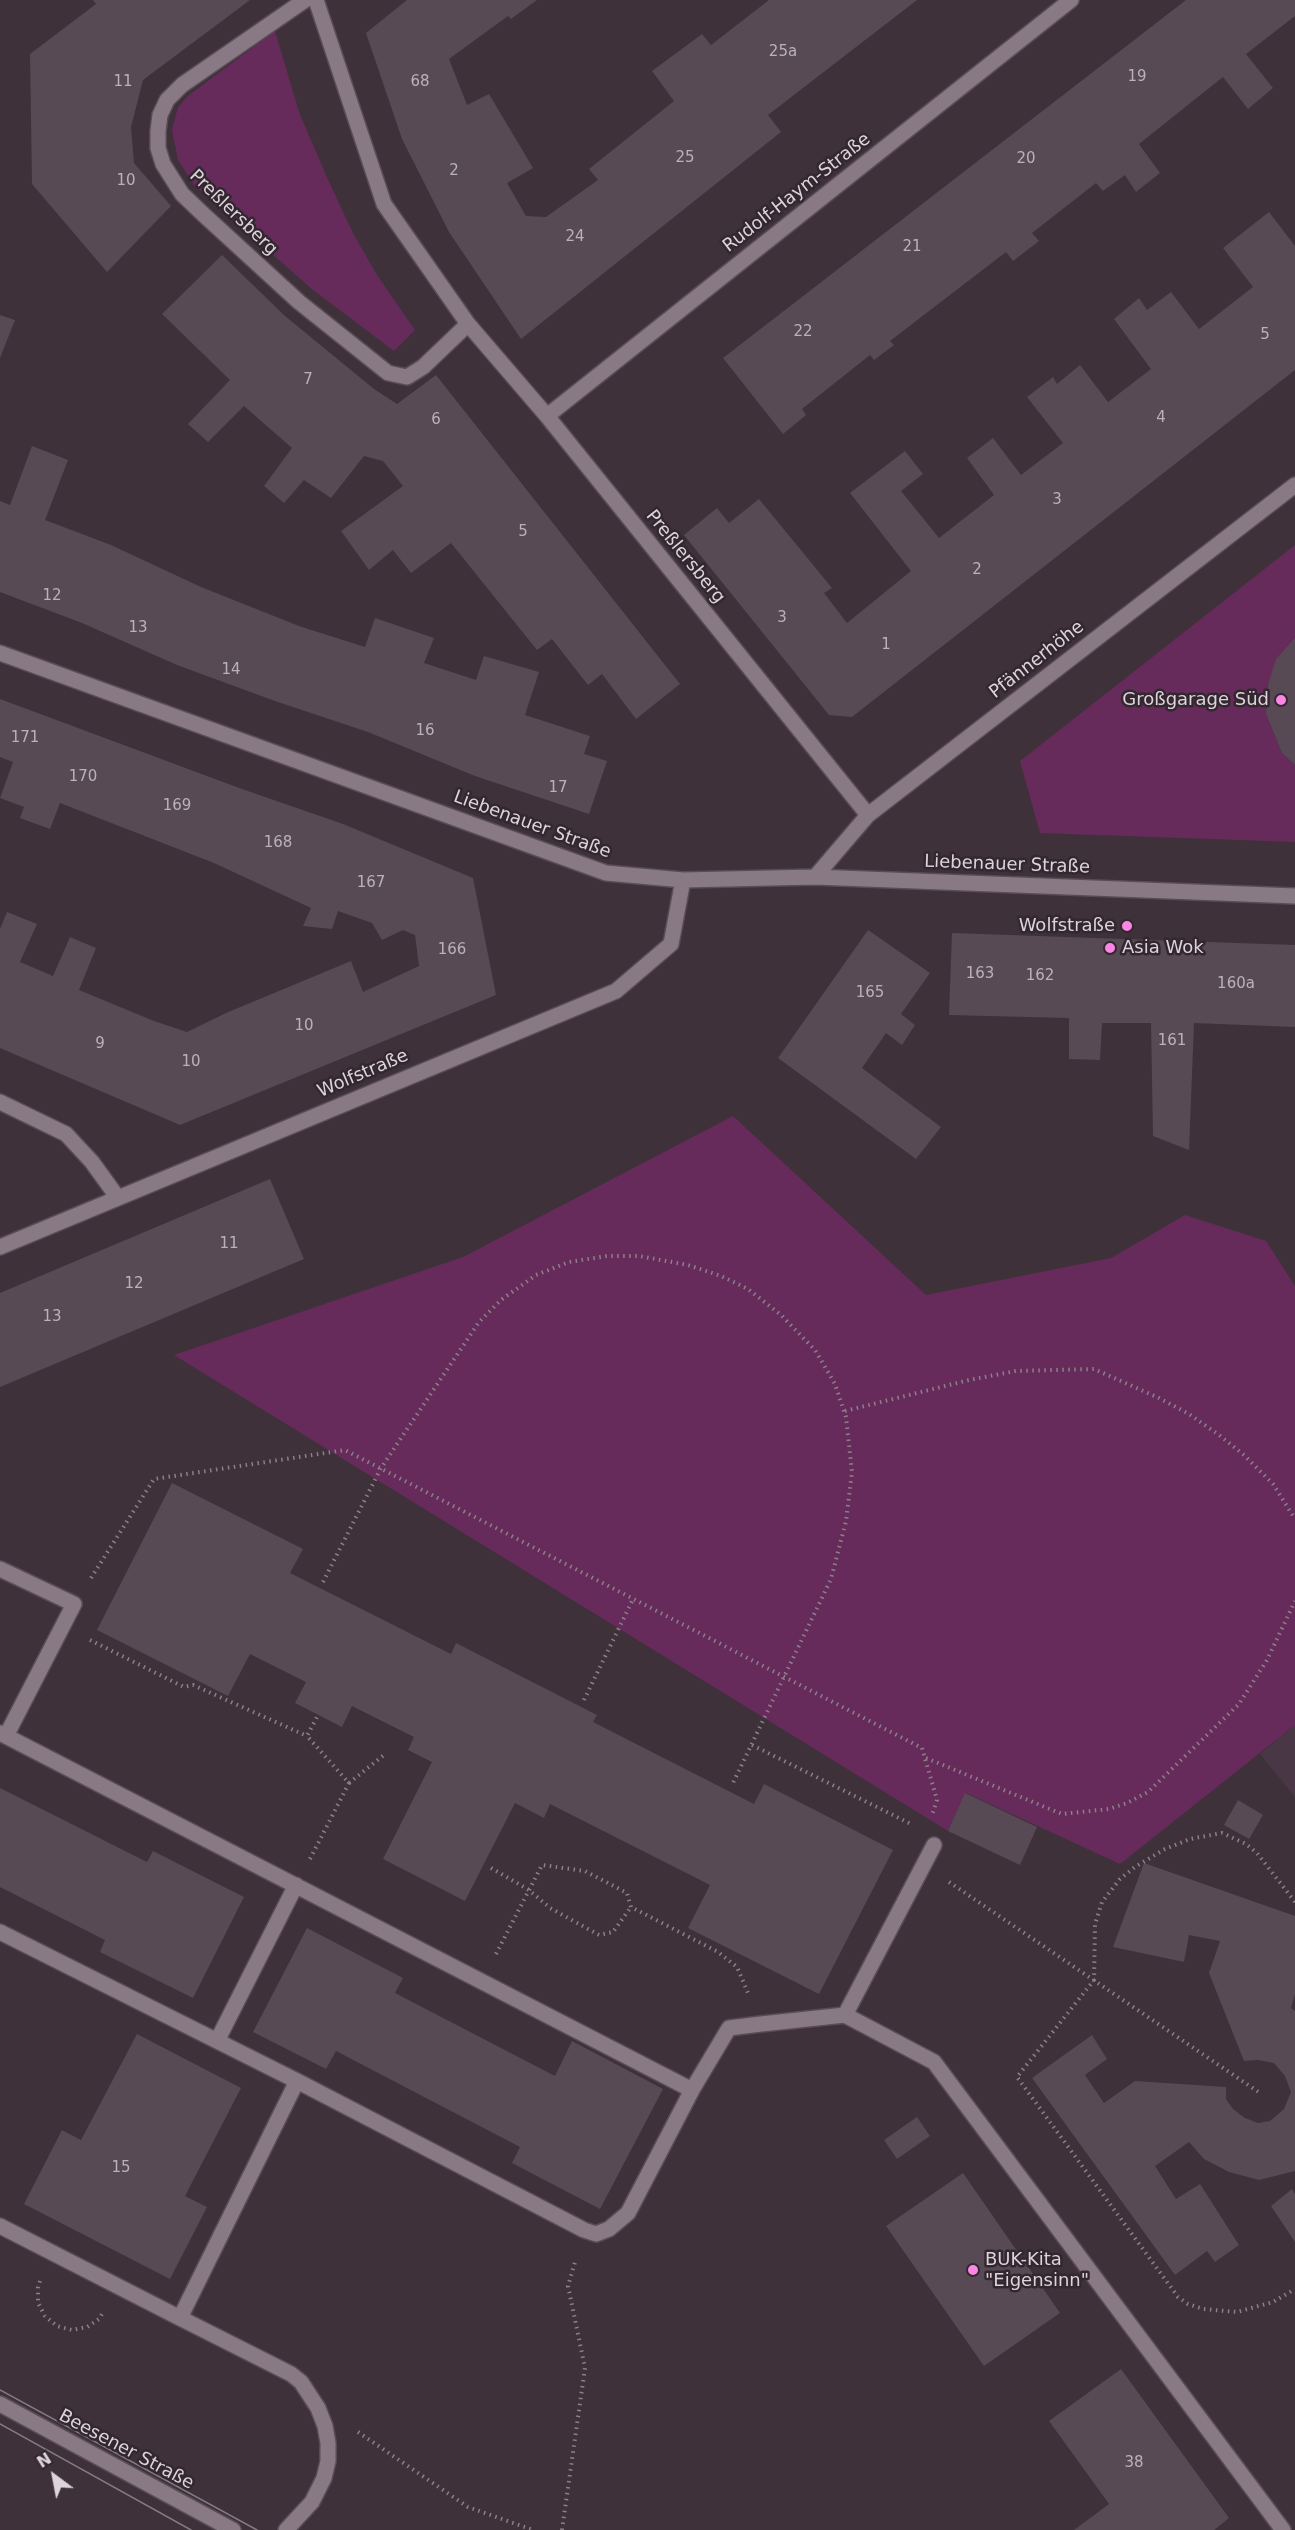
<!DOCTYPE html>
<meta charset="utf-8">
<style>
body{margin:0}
#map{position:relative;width:1295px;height:2530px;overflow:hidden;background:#3e313a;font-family:"DejaVu Sans",sans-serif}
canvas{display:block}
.north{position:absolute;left:24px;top:2446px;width:60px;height:60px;-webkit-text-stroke:4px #332730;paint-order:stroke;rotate:328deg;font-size:16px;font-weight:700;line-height:24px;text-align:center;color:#dcd4da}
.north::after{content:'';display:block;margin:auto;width:21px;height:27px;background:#dcd4da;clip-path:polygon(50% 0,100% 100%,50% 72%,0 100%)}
</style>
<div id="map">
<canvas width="1295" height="2530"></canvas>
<div class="north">N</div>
</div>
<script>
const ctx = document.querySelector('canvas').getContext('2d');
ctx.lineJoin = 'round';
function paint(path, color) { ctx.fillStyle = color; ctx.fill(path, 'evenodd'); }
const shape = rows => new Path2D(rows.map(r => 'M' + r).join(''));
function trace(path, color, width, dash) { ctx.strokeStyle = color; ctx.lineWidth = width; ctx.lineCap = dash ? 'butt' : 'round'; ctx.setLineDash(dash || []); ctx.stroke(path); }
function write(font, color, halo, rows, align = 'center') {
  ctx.font = font + ' "DejaVu Sans",sans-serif'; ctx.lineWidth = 5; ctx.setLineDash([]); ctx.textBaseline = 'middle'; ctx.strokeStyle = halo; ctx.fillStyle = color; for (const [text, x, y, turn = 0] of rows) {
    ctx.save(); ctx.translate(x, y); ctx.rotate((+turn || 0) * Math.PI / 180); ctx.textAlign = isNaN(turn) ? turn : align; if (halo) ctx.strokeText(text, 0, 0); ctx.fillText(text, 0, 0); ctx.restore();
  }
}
const built = shape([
 [1295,1725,1295,1797,1260,1754]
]);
const green = shape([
 [275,31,299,112,329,182,354,235,377,275,415,330,394,351,313,290,194,185,178,160,172,130,178,107,189,95],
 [1295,545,1295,638,1268,685,1266,714,1282,753,1295,765,1295,842,1040,833,1020,761],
 [733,1116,926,1295,1111,1258,1185,1215,1266,1241,1295,1286,1295,1725,1120,1864,966,1793,948,1831,174,1355,463,1257]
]);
const building = shape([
 [93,0,250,0,143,80,131,127,134,163,171,206,107,272,32,184,30,54,96,4],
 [407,0,537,0,511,19,508,16,449,59,467,105,489,94,533,168,507,183,526,216,546,217,598,180,589,169,674,101,652,71,702,34,711,45,769,0,917,0,768,115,781,132,521,339,449,232,402,139,366,33],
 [1186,0,1295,0,1295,16,1246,54,1273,88,1248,109,1223,77,1139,144,1160,173,1136,192,1125,175,1103,191,1096,183,1032,233,1039,241,1013,261,1006,252,890,341,894,345,874,360,870,355,802,409,806,415,783,434,723,358],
 [1269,212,1295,246,1295,370,852,717,829,715,684,535,717,508,729,523,759,499,832,588,824,593,847,623,911,571,850,493,905,451,923,474,901,491,939,538,994,495,967,458,993,438,1021,475,1063,443,1027,397,1053,377,1057,384,1080,365,1108,402,1151,369,1114,319,1139,298,1147,310,1171,292,1199,329,1253,287,1223,248],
 [222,255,285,316,374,389,397,404,436,375,680,684,636,719,602,674,588,685,552,639,537,650,451,543,411,573,393,550,369,570,341,531,403,486,383,461,364,456,331,498,304,480,284,503,264,486,292,448,244,406,208,442,188,424,230,380,162,314],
 [0,315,15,320,0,358],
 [32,446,68,460,45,520,111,545,201,587,299,626,365,647,375,618,434,638,424,663,476,680,484,656,539,672,525,715,590,736,584,754,607,761,589,814,475,776,368,732,275,701,177,665,82,623,0,592,0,501,10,505],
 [1295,638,1295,765,1282,753,1266,714,1268,685,1276,659],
 [0,699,242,789,343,824,473,878,496,995,180,1125,0,1048,0,929,7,912,37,924,20,962,53,976,70,937,96,948,79,990,154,1021,187,1032,226,1013,351,961,363,992,419,966,415,935,403,930,382,940,372,923,338,911,332,929,303,926,311,908,214,863,60,803,50,829,20,818,24,807,0,798,13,762,0,757],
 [868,930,930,973,901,1014,915,1025,902,1045,886,1033,862,1068,941,1127,916,1159,778,1058],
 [952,933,1295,945,1295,1027,1194,1023,1189,1150,1153,1136,1151,1023,1102,1023,1100,1060,1069,1059,1069,1018,949,1015],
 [270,1179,304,1259,0,1387,0,1293],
 [172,1483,303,1549,290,1573,451,1654,456,1643,597,1715,593,1722,754,1804,764,1784,893,1850,819,1994,688,1928,710,1885,550,1804,544,1818,515,1803,465,1901,383,1859,432,1762,408,1750,414,1737,352,1706,342,1727,295,1703,306,1682,250,1654,228,1696,97,1630],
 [0,1788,147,1862,153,1851,244,1897,193,1998,100,1952,105,1940,0,1887],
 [965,1793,1037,1827,1020,1865,948,1831],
 [1238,1800,1263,1815,1249,1839,1224,1825],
 [1144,1863,1295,1916,1295,1994,1291,2008,1295,2011,1295,2171,1259,2180,1229,2172,1204,2159,1189,2142,1155,2166,1176,2199,1200,2184,1239,2245,1215,2262,1207,2251,1175,2275,1032,2078,1092,2035,1107,2059,1085,2075,1104,2103,1135,2081,1226,2087,1226,2099,1233,2109,1245,2118,1258,2123,1270,2121,1284,2109,1291,2092,1285,2076,1274,2063,1258,2060,1244,2061,1209,1973,1220,1941,1189,1935,1184,1962,1113,1947],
 [307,1928,403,1978,395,1993,555,2076,572,2041,663,2089,600,2209,512,2163,520,2147,336,2051,326,2069,253,2032],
 [137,2034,241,2088,185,2196,207,2207,170,2279,24,2204,62,2130,81,2140],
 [917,2117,930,2136,897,2159,884,2140],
 [963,2173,1060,2313,984,2366,886,2226],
 [1292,2189,1295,2194,1295,2242,1271,2206],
 [1121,2369,1229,2518,1214,2530,1074,2530,1109,2504,1049,2421]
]);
const path = shape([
 [845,1411,969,1380,1016,1371,1094,1369,1159,1398,1189,1414,1219,1435,1244,1455,1273,1484,1295,1519],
 [91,1578,154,1479,345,1450,922,1748,937,1800,932,1815],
 [323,1582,381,1468,479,1322,501,1300,536,1275,569,1262,607,1256,639,1256,688,1265,721,1276,748,1289,781,1315,815,1350,835,1384,846,1417,852,1472,846,1521,831,1579,733,1783],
 [90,1640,184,1687,193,1685,307,1736],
 [584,1700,633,1599],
 [752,1745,911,1824],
 [926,1758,1062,1814,1109,1809,1127,1803,1148,1792,1239,1704,1267,1660,1295,1601],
 [349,1783,384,1755],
 [310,1859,349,1783,307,1736,318,1715],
 [491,1868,529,1890,550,1908,599,1935,613,1932,631,1907],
 [949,1882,1260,2093],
 [1295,1902,1257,1853,1246,1844,1222,1833,1190,1839,1165,1849,1135,1867,1120,1879,1102,1902,1095,1924,1094,1980,1017,2077,1178,2297,1188,2304,1203,2309,1237,2312,1273,2302,1295,2289],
 [496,1954,542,1865,585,1871,627,1893,631,1907,718,1952,737,1967,748,1993],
 [40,2281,38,2288,38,2303,45,2316,57,2326,72,2330,87,2327,99,2319,102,2314],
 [358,2432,468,2507,533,2530],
 [562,2530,585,2368,568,2286,576,2259]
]);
const minor = shape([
 [305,0,182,85,167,100,160,115,158,131,158,148,163,164,182,194,204,215,299,302,388,373,407,377,423,367,468,324],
 [316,0,384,204,468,324,547,416,868,815],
 [547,416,1071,0],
 [0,653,606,873,683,880,815,877,1295,896],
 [815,877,868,815,1295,485],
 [0,1102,66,1134,92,1162,118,1198],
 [0,1247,616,991,671,944,683,880],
 [0,1569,74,1604,6,1736],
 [0,1733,692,2090,729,2028,761,2024,845,2015,934,2062,1283,2530],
 [0,1932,297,2081],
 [845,2015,934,1845],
 [217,2041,296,1885],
 [0,2226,180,2318],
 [0,2404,233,2530],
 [286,2530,312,2502,324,2478,328,2461,328,2443,325,2426,318,2408,301,2382,291,2374,180,2318,297,2081,584,2230,596,2234,609,2229,628,2213,692,2090]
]);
const tram = shape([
 [0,2390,257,2530],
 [0,2424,191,2530]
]);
const markers = [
 [1281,700,6,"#fc86e4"],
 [1127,926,6,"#fc86e4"],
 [1110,948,6,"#fc86e4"],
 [973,2270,6,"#fc86e4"]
];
const numberNames = [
 ["25a",783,52],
 ["19",1137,77],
 ["11",123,82],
 ["68",420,82],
 ["25",685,158],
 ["20",1026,159],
 ["2",454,171],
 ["10",126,181],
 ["24",575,237],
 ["21",912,247],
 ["22",803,332],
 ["5",1265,335],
 ["7",308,380],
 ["4",1161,418],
 ["6",436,420],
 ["3",1057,500],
 ["5",523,532],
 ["2",977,570],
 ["12",52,596],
 ["3",782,618],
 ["13",138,628],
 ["1",886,645],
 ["14",231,670],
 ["16",425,731],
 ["171",25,738],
 ["170",83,777],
 ["17",558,788],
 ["169",177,806],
 ["168",278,843],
 ["167",371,883],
 ["166",452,950],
 ["163",980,974],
 ["162",1040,976],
 ["160a",1236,984],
 ["165",870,993],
 ["10",304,1026],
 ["161",1172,1041],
 ["9",100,1044],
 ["10",191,1062],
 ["11",229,1244],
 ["12",134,1284],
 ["13",52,1317],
 ["15",121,2168],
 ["38",1134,2463]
];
const streetNames = [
 ["Rudolf-Haym-Straße",797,193,-38],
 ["Preßlersberg",233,213,44],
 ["Preßlersberg",685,557,51],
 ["Pfännerhöhe",1037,660,-38],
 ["Liebenauer Straße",532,825,20],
 ["Liebenauer Straße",1007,865,2],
 ["Wolfstraße",363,1074,-23],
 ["Beesener Straße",126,2450,28]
];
const poiNames = [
 ["Großgarage Süd",1269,700],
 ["Wolfstraße",1115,926],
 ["Asia Wok",1122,948,"left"],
 ["BUK-Kita",985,2260,"left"],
 ["\"Eigensinn\"",985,2281,"left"]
];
paint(built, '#4a3745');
paint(green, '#662b5b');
paint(building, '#574a54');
trace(minor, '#584d55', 18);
trace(path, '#8c8189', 4, [1.5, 4.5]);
trace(minor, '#897985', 15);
trace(tram, '#857b82', 1.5);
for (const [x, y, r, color] of markers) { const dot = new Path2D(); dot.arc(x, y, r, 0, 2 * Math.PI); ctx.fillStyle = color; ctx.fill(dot); trace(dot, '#332730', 2); }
write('15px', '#bbb2b8', null, numberNames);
write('18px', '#dcd4da', '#332730', streetNames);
write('18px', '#dcd4da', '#332730', poiNames, 'right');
</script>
